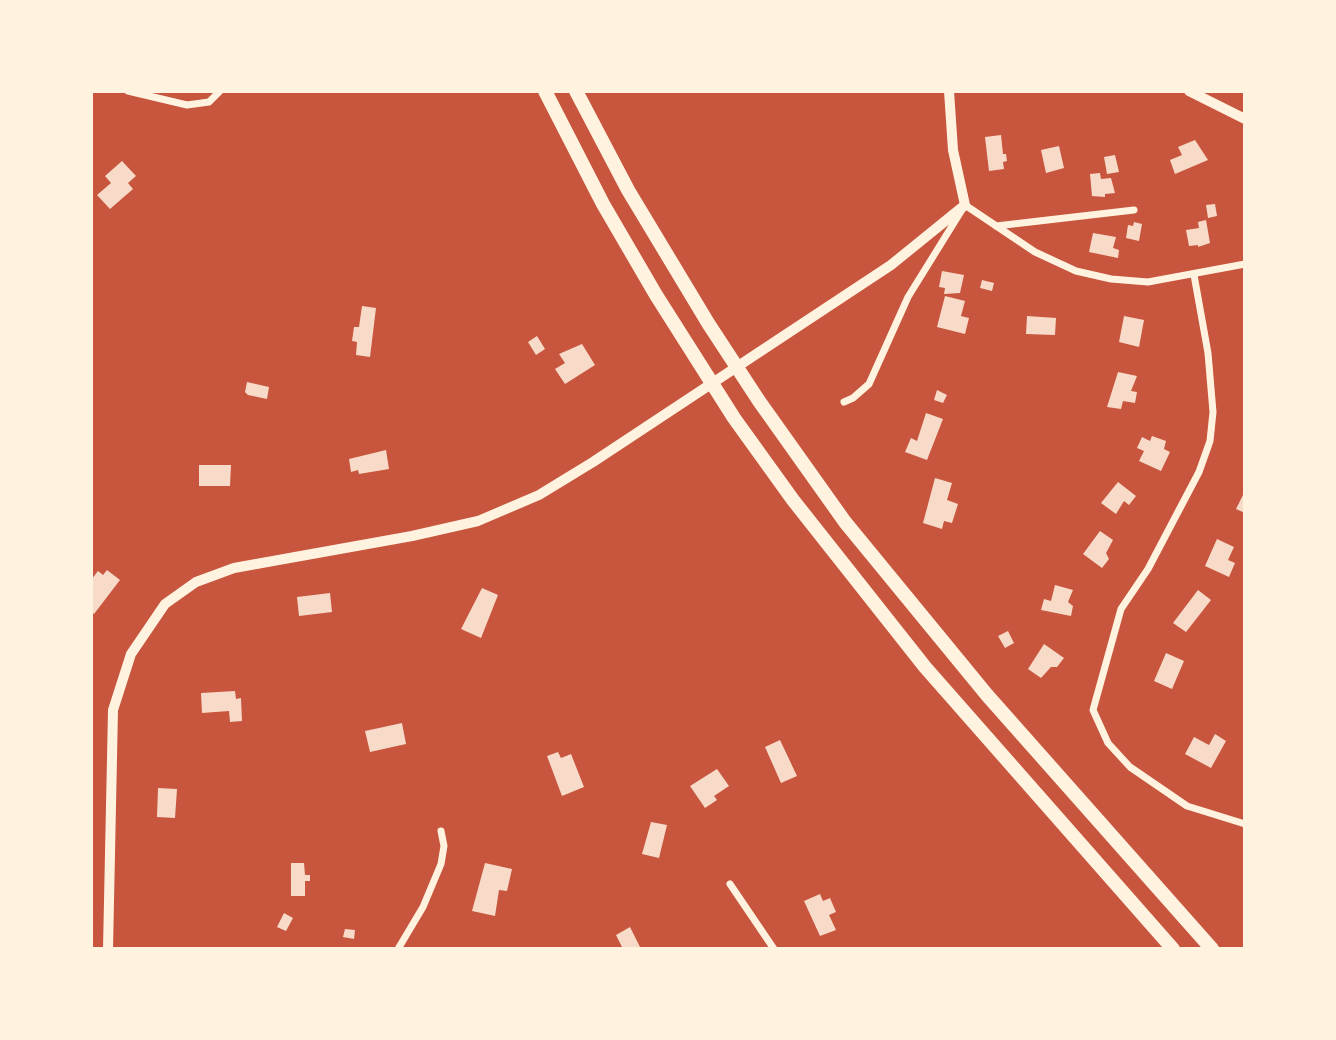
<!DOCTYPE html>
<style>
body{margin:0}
#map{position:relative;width:1336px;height:1040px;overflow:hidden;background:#c8553d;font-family:Poppins,sans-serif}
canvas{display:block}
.frame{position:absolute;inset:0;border:93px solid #fff3e0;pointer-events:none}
</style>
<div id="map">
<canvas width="1336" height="1040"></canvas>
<div class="frame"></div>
</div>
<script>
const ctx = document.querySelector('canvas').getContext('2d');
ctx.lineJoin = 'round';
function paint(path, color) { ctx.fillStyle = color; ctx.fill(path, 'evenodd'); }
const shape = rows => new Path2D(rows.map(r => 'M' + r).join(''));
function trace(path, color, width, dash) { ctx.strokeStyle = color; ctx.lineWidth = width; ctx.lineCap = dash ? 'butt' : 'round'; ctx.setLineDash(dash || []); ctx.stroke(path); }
const building = shape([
 [1001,135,1003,154,1006,154,1007,161,1003,162,1004,169,989,171,985,137],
 [1195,140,1208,160,1175,174,1170,160,1182,155,1178,147],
 [1059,146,1064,168,1046,173,1041,150],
 [1115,155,1119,172,1107,174,1104,157],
 [122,161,136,176,128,183,133,189,110,209,97,195,111,183,105,176],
 [1100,173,1101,179,1111,178,1115,193,1105,194,1105,197,1092,196,1090,174],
 [1215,204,1217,216,1208,218,1206,205],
 [1206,220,1210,243,1198,247,1198,245,1189,246,1186,230,1199,228,1198,222],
 [1134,222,1142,224,1139,241,1126,238,1128,225,1133,226],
 [1093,233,1116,237,1113,248,1119,250,1118,258,1089,252],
 [942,271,964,275,960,293,944,294,945,288,939,287],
 [982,280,994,283,992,291,980,288],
 [945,296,965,301,961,316,969,318,965,334,937,327],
 [362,306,376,308,370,357,356,355,357,342,352,341,354,327,359,327],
 [1027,316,1056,318,1055,335,1026,334],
 [1124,316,1144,320,1139,347,1119,342],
 [537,336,545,349,536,355,528,342],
 [582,344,595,365,565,384,555,369,565,363,559,354],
 [1118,372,1137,376,1131,391,1137,392,1135,403,1123,401,1121,409,1107,407],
 [247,382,269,387,267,399,248,395,245,392],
 [937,390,947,395,943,403,934,400],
 [926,413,943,419,927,460,905,452,911,438,917,441],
 [1152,436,1166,441,1164,449,1170,452,1161,471,1139,461,1144,451,1137,448,1142,437,1150,441],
 [386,450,389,469,359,474,358,470,351,472,349,459],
 [199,465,231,465,230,486,199,486],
 [935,478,952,483,947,500,958,504,952,523,944,521,942,529,923,523],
 [1118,482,1136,496,1129,505,1124,501,1116,514,1101,503],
 [1245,491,1245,513,1236,509],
 [1100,531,1113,540,1106,553,1109,559,1102,568,1083,554],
 [1217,539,1234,547,1228,560,1235,563,1229,577,1205,566],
 [107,570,120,580,94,614,91,612,91,580,98,571,103,575],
 [1055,585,1073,590,1068,602,1073,606,1071,616,1041,610,1044,599,1051,601],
 [482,588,498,595,481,638,461,629],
 [1198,590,1211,600,1186,632,1173,623],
 [330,593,332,612,299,616,297,597],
 [1008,631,1014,643,1005,648,998,636],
 [1044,644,1064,658,1057,667,1051,667,1041,678,1028,669],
 [1166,653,1184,661,1172,689,1154,681],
 [235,691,236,699,241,698,242,721,230,722,229,711,202,713,201,693],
 [402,723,406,744,370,752,365,731],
 [1215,734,1226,741,1211,768,1185,754,1194,737,1209,745],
 [780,740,797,776,781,783,765,747],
 [558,752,561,758,571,754,584,787,562,796,547,756],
 [717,769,729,786,714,796,717,800,705,808,690,786],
 [158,788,177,789,175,818,157,817],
 [651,822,667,825,659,858,642,854],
 [291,863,304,863,305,875,310,875,310,881,305,881,305,896,291,896],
 [485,863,512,869,507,891,499,890,495,916,472,911],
 [820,894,823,901,830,898,836,912,829,915,836,930,820,936,804,901],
 [284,913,293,918,286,931,277,927],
 [630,927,641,949,623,949,616,935],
 [345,929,355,930,354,939,343,937]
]);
const minor = shape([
 [128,91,187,105,209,102,220,91],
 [996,226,1134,210],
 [1194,275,1208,353,1213,412,1210,441,1199,472,1148,569,1121,609,1093,710,1108,743,1130,767,1187,806,1245,824],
 [844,402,853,398,869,384,908,297,965,205,1035,252,1076,271,1111,279,1148,282,1245,264],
 [730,884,774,949],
 [398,949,423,907,441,864,444,846,441,831]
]);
const tertiary = shape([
 [108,949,113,710,131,654,165,604,196,582,234,568,412,536,478,521,539,495,593,462,891,265,965,205,953,150,949,91]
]);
const secondary = shape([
 [1189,91,1245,119]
]);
const motorway = shape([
 [545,91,603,204,656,295,734,418,793,500,925,667,1173,949],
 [576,91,628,190,708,323,759,401,845,522,987,695,1212,949]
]);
paint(building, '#f7dbc8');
trace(minor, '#fff3e0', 7);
trace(tertiary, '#fff3e0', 10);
trace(secondary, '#fff3e0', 10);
trace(motorway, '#fff3e0', 14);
</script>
